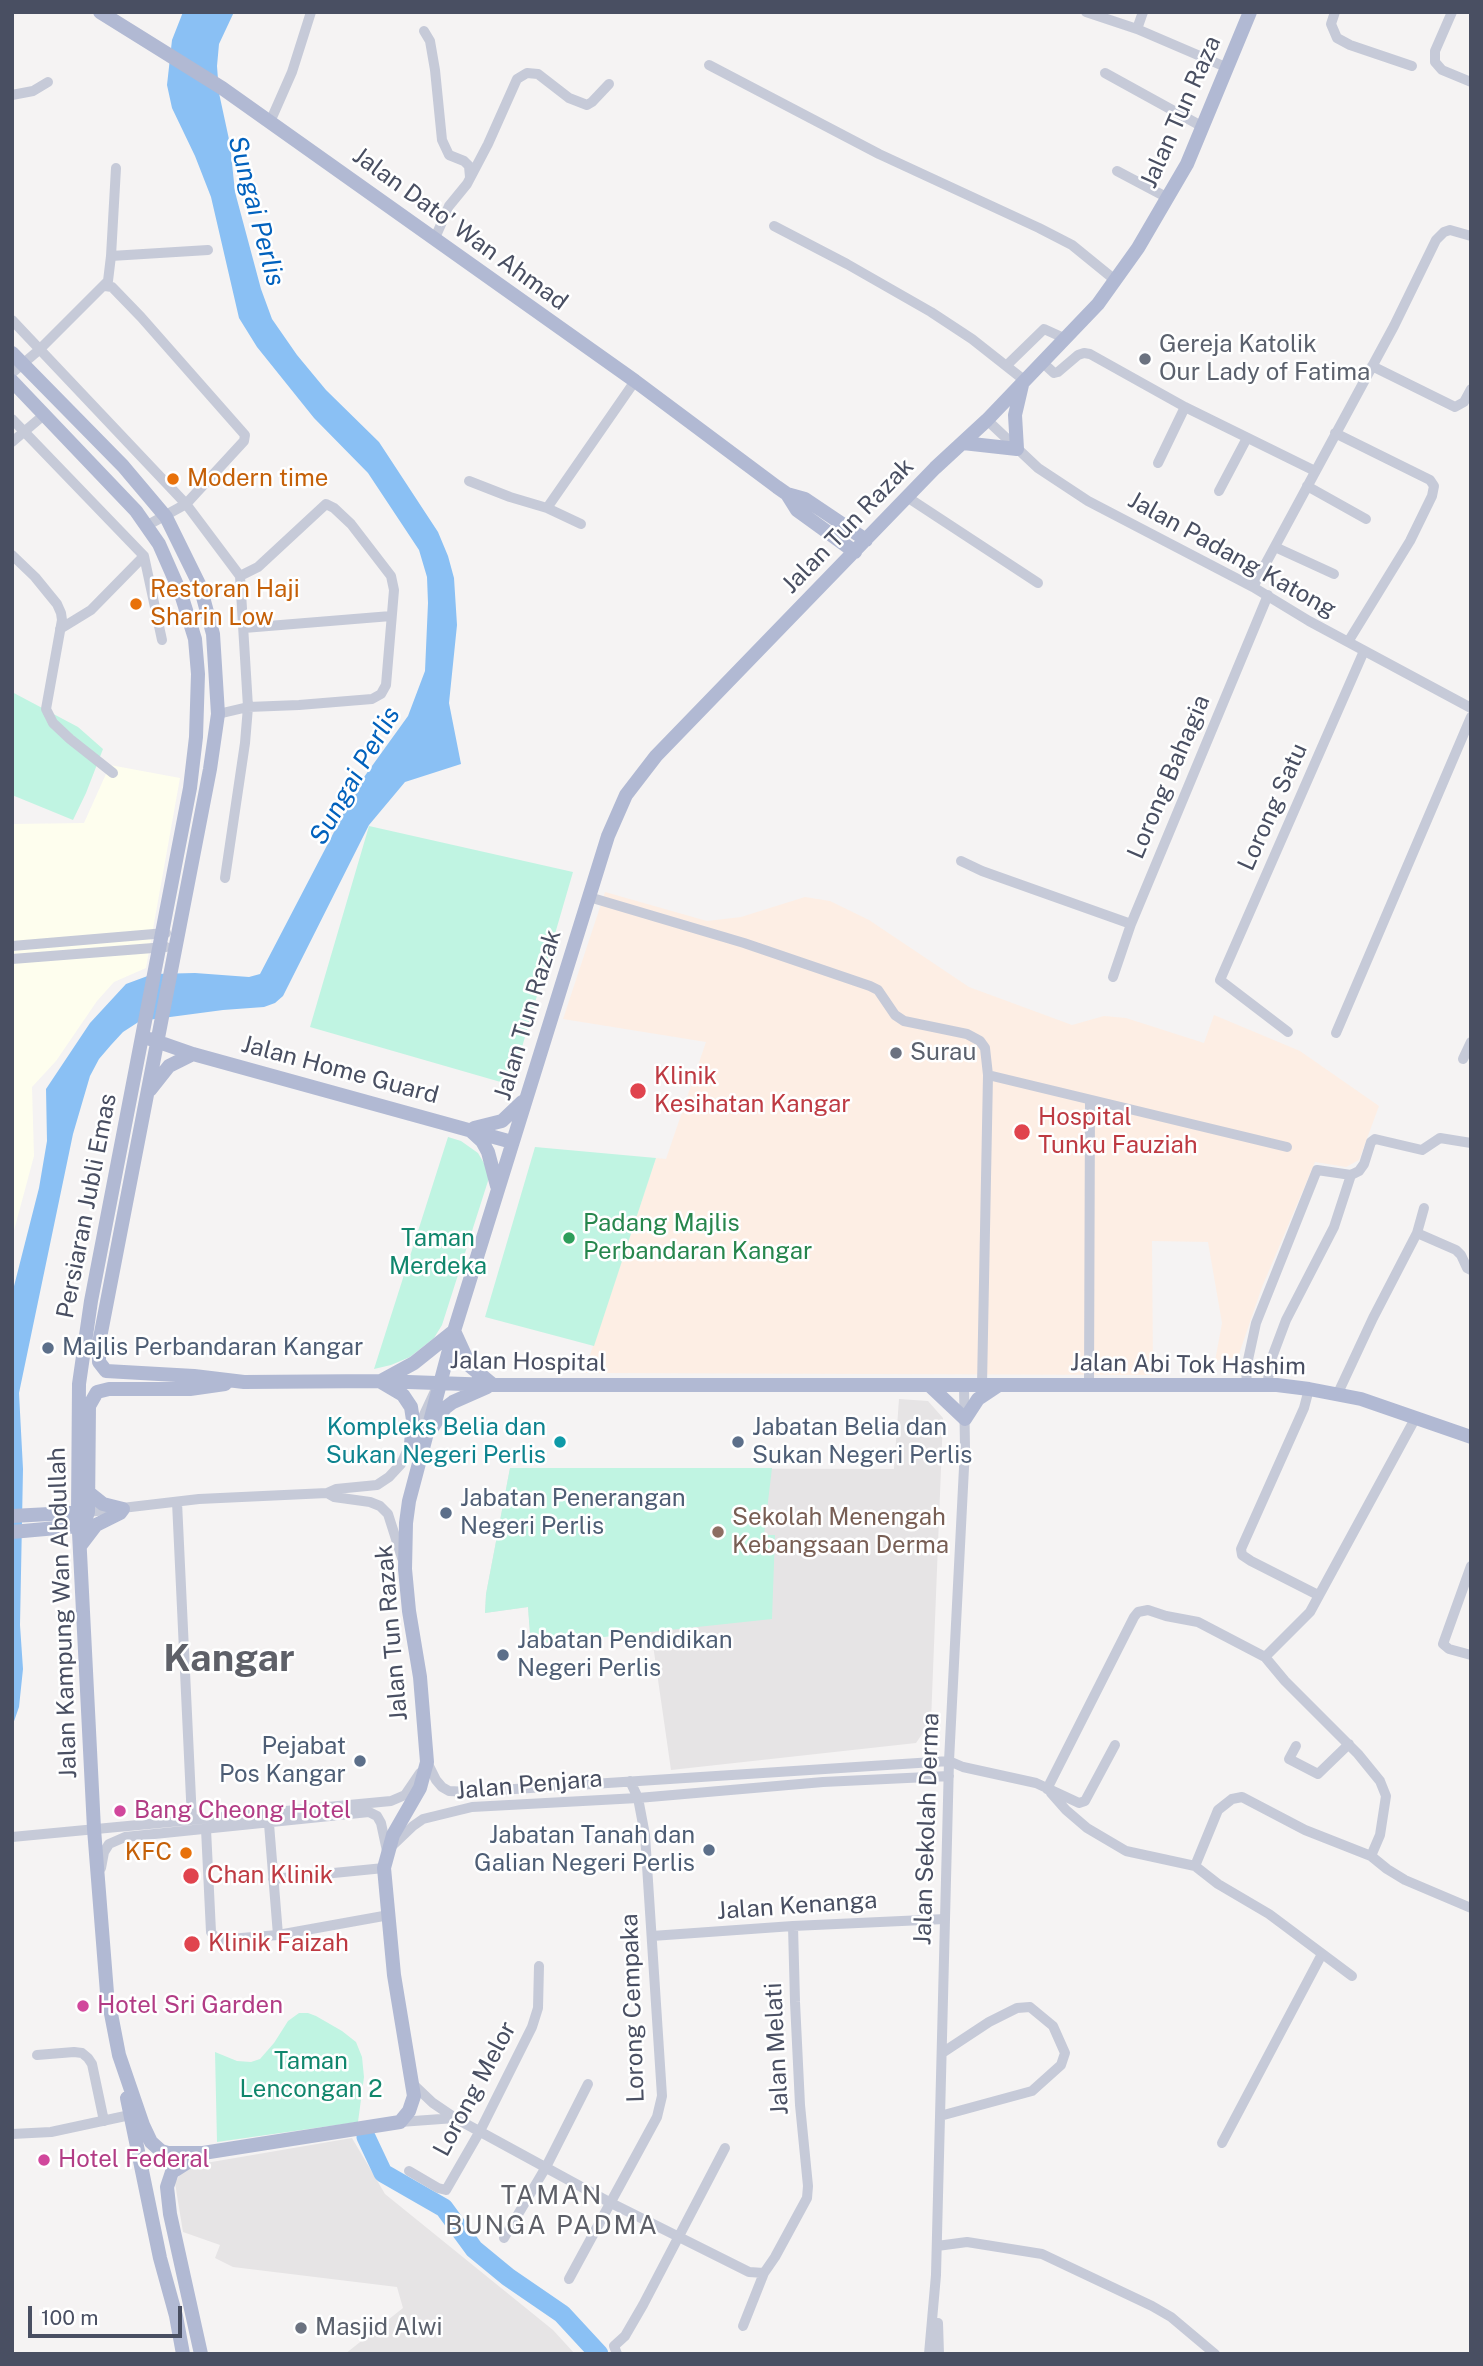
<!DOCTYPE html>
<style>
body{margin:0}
#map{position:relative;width:1483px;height:2366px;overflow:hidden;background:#f5f3f3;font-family:"Public Sans",sans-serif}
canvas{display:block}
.frame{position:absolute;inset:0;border:14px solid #494f62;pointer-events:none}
.scale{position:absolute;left:28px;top:2306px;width:154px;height:32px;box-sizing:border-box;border:4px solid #494f62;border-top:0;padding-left:9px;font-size:21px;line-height:24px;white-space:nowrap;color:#494f62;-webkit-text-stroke:5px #fff;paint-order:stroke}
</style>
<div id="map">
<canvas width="1483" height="2366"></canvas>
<div class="frame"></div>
<div class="scale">100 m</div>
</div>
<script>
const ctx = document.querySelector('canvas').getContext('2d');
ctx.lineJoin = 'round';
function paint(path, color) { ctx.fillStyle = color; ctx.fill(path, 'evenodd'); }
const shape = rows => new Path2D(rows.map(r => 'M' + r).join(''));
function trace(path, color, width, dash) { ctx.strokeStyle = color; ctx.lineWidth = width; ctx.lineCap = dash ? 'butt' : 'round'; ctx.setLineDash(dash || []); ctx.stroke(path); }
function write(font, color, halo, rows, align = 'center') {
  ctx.font = font + ' "Public Sans",sans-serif'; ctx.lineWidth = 5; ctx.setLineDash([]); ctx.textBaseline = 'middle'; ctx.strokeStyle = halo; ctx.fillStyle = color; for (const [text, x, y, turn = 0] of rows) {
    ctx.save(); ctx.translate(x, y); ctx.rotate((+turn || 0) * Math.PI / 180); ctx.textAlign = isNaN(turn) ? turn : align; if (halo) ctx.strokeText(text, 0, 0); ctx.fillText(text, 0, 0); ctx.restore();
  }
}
const commercial = shape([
 [110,765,180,778,146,968,114,982,97,1001,56,1061,32,1087,34,1156,12,1238,12,824,84,823]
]);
const education = shape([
 [899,1399,928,1401,943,1418,931,1721,916,1743,671,1770,651,1631,548,1643,530,1634,528,1607,485,1613,486,1594,510,1468,894,1469],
 [352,2138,385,2194,553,2330,575,2354,345,2354,403,2308,397,2287,233,2267,215,2258,220,2245,183,2232,175,2183,180,2174,194,2165]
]);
const medical = shape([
 [605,892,707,921,741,917,805,897,830,901,869,920,969,987,1072,1025,1104,1016,1126,1018,1204,1043,1214,1015,1300,1051,1379,1106,1359,1160,1346,1167,1315,1162,1262,1287,1238,1357,1215,1361,1222,1323,1208,1242,1152,1241,1153,1375,584,1373,656,1158,666,1159,706,1042,563,1019]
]);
const green = shape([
 [12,692,78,727,103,749,86,793,73,820,12,795],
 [369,826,573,872,511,1085,310,1027],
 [448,1137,461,1141,478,1153,488,1170,488,1181,442,1325,434,1338,410,1357,391,1365,374,1369],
 [535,1147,656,1158,594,1346,485,1317],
 [510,1468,772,1468,764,1535,775,1535,772,1619,548,1643,530,1634,528,1607,485,1613,486,1594],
 [299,2013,308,2013,316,2016,342,2031,356,2042,362,2057,364,2077,358,2122,217,2142,215,2052,237,2061,251,2062,260,2059,274,2043,288,2021]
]);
const water = shape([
 [183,12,234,12,219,44,217,66,219,93,230,144,235,192,261,289,272,319,297,355,326,390,379,442,438,532,448,556,454,578,457,625,449,703,461,764,405,782,369,825,283,996,275,1003,264,1007,223,1010,140,1021,123,1032,111,1045,99,1059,90,1076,73,1134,19,1393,23,1469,20,1625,23,1669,19,1707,12,1727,12,1294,39,1188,47,1141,46,1089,90,1023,126,984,153,974,195,973,249,977,260,974,359,784,408,716,425,671,428,603,427,577,419,550,368,473,314,418,257,347,239,318,211,197,195,156,172,108,167,85,172,40]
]);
const river = shape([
 [366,2137,383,2173,444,2208,474,2249,508,2277,562,2314,599,2354]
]);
const minor = shape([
 [1086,12,1137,29,1228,68],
 [1335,12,1331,24,1337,38,1350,45,1412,66],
 [1452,12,1435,51,1435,62,1442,70,1471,82],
 [1137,29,1143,12],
 [424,31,430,41,435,70,442,140,449,155,464,161,469,166,470,177],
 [709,65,879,154,1039,228,1072,245,1115,280],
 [1105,73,1203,127],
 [12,95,33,91,48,82],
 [270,122,292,72,311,12],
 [1117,171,1168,198],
 [774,226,847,264,931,312,972,339,1024,380],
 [435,238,449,206,467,184,488,144,517,79,527,73,538,74,569,98,587,105,592,102,609,84],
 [111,256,208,250],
 [105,286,112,287,141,317,245,435,244,441,186,504,146,526],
 [12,320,186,504,240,576,248,707,245,743,225,878],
 [1042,362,1054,373,1058,372,1078,355,1084,353,1090,354,1185,407,1315,471],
 [1007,365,1044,329,1066,339],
 [1372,366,1455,407,1464,402,1471,389],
 [12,373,39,350,108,281,111,256,116,168],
 [12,419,144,556,162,640],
 [987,420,1038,468,1088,501,1253,587,1309,621,1471,708],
 [1335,433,1430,480,1434,486,1432,496,1410,541,1348,642],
 [12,442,45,414],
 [1158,463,1185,407],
 [469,481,510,497,547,508,635,381],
 [1307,486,1366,519],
 [1219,491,1247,438],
 [907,497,1038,583],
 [547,508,581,524],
 [1275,547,1334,574],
 [12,555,35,577,57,604,61,613,62,620,46,709,53,723,70,739,113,773],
 [1253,587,1394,326,1436,240,1444,232,1450,230,1471,236],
 [244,628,391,616],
 [60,629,91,610,144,556],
 [218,714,248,707,299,705,372,699,381,694,386,685,394,590,391,576,351,524,334,508,326,504,258,567,240,576],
 [961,861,982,871,1131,924],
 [589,897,744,943,870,986,878,990,895,1015,904,1021,967,1034,980,1041,985,1048,988,1075,982,1385],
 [12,946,166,933],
 [12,959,166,947],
 [1113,977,1131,924,1268,595],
 [1288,1032,1220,980,1364,651],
 [1336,1033,1471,717],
 [1463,1059,1471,1042],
 [988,1075,1287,1147],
 [1417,1233,1456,1250,1461,1255,1467,1268,1471,1270],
 [1089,1385,1090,1100],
 [1247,1385,1246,1369,1256,1323,1317,1170,1351,1175,1359,1171,1364,1164,1371,1142,1375,1139,1422,1150,1440,1138,1471,1143],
 [1267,1386,1271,1360,1286,1320,1334,1227,1351,1175],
 [1309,1389,1304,1408,1241,1549,1242,1555,1251,1561,1318,1595],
 [1338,1393,1373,1318,1417,1233,1424,1208],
 [327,1493,334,1497,370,1502,380,1506,388,1514,402,1558],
 [177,1502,192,1820],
 [88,1512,199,1499,327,1493,336,1489,377,1485,389,1477,401,1464,435,1391],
 [1471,1566,1443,1644,1449,1649,1471,1655],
 [1265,1657,1310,1612,1416,1417],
 [1296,1746,1289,1759,1318,1774,1349,1744],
 [427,1762,436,1780,442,1787,449,1791,468,1792,949,1761,963,1767,1036,1783,1079,1803,1085,1801,1115,1745],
 [1047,1789,1134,1617,1138,1612,1148,1610,1166,1616,1198,1622,1265,1657,1285,1681,1358,1754,1380,1781,1386,1796,1380,1835,1371,1856],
 [1051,1793,1066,1810,1087,1828,1126,1851,1195,1866,1218,1884,1269,1914,1352,1976],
 [269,1824,278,1935],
 [206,1829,211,1932,217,1940,278,1935,389,1915],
 [12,1837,391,1801,405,1795,420,1773],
 [392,1846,413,1826,423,1819,472,1807,638,1798,823,1782,949,1776],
 [1195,1866,1218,1810,1232,1799,1242,1797,1305,1830,1371,1856,1387,1869,1405,1880,1471,1908],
 [101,1868,104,1852,109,1844,125,1837,369,1812,377,1816,381,1823,387,1851],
 [273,1879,384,1868],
 [652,1936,793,1926,945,1919],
 [37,2055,74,2052,82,2053,88,2058,92,2064,104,2121],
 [413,2084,433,2103,455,2118,609,2202,749,2272,764,2273],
 [940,2116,1032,2091,1061,2065,1065,2053,1053,2026,1030,2007,1017,2008,989,2022,942,2053],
 [400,2122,455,2118],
 [12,2134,51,2132,130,2115],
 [1222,2143,1322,1954],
 [409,2171,438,2188,446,2190,480,2131,532,2027,538,2008,539,1966],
 [504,2238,546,2167,588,2084],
 [937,2246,967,2242,1042,2254,1152,2306,1171,2317,1215,2354],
 [569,2279,657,2117,662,2096,645,1835,638,1798,630,1781],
 [938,2323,939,2354],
 [743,2326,764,2273,775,2257,807,2198,808,2186,800,2105,795,2002,793,1926],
 [617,2354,614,2346,625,2336,643,2305,725,2148],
 [929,2354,936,2275,949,1761,965,1448,964,1385]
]);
const major = shape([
 [100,12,222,88,635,381,777,487,787,494,805,499,866,540],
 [12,353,123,466,166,517,200,586,213,634,218,714,210,769,99,1343,99,1362,106,1371,194,1376,244,1382,380,1381,493,1385,1277,1385,1309,1389,1361,1399,1471,1437],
 [12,381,136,511,159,544,181,594,195,639,198,674,196,737,190,788,91,1301,79,1384,78,1513,94,1829,107,1993,119,2055,143,2125,151,2142,161,2151,168,2153,203,2153,400,2122,409,2111,414,2096,394,1975,384,1868,393,1835,420,1788,427,1762,420,1677,409,1611,405,1569,406,1523,409,1501,454,1331,608,836,626,795,656,756,935,468,987,420,1098,304,1138,248,1187,164,1250,12],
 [963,443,1017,449,1015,415,1022,385],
 [787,494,797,510,855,552],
 [150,1039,193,1054,512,1142],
 [150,1090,169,1066,193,1054],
 [474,1128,502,1121,522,1102],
 [470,1130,482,1141,488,1152,497,1186],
 [454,1331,470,1366,493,1385],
 [381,1381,414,1363,454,1331],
 [381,1382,403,1395,411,1407,413,1420,411,1444],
 [929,1385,965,1419,978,1399,999,1385],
 [432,1428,445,1408,453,1402,487,1387],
 [12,1516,88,1512],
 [12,1532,79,1526,85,1521,88,1512,89,1406,97,1392,109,1389,190,1389,225,1384],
 [80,1546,96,1525,120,1513,123,1509,103,1504,88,1492],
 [127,2098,160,2258,176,2316,183,2354],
 [201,2354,170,2214,167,2187,172,2172,202,2153]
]);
const markers = [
 [1145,359,7,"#6b7280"],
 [173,479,7,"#e8710a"],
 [136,604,7,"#e8710a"],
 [896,1053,7,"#6b7280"],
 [638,1091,9,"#e0444e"],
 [1022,1132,9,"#e0444e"],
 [569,1238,7,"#2e9e5b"],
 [48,1348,7,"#5c6f8a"],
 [560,1442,7,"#0f9aa8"],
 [738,1442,7,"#5c6f8a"],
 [446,1513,7,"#5c6f8a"],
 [718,1532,7,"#8d6e63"],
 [503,1655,7,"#5c6f8a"],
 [360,1761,7,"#5c6f8a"],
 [120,1811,7,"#d1479c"],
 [709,1850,7,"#5c6f8a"],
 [186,1853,7,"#e8710a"],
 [191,1876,9,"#e0444e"],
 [192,1944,9,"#e0444e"],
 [83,2006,7,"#d1479c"],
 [44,2160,7,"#d1479c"],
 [301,2328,7,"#6b7280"]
];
const streetNames = [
 ["Jalan Tun Raza",1181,112,-66],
 ["Jalan Dato' Wan Ahmad",460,229,36],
 ["Jalan Tun Razak",848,526,-46],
 ["Jalan Padang Katong",1232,555,29],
 ["Lorong Bahagia",1169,777,-67],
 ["Lorong Satu",1273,807,-66],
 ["Jalan Tun Razak",528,1015,-73],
 ["Jalan Home Guard",340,1070,15],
 ["Persiaran Jubli Emas",87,1206,-79],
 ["Jalan Hospital",528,1362,1],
 ["Jalan Abi Tok Hashim",1188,1365,1],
 ["Jalan Kampung Wan Abdullah",63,1613,-92],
 ["Jalan Tun Razak",392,1633,-95],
 ["Jalan Penjara",529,1785,-5],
 ["Jalan Sekolah Derma",927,1829,-88],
 ["Jalan Kenanga",797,1906,-4],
 ["Lorong Cempaka",633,2008,-92],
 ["Jalan Melati",777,2049,-93],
 ["Lorong Melor",475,2089,-62]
];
const worshipNames = [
 ["Gereja Katolik",1159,345],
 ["Our Lady of Fatima",1159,373],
 ["Surau",910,1053],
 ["Masjid Alwi",315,2328]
];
const foodNames = [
 ["Modern time",187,479],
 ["Restoran Haji",150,590],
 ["Sharin Low",150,618],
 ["KFC",172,1853,"right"]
];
const healthNames = [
 ["Klinik",654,1077],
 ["Kesihatan Kangar",654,1105],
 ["Hospital",1038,1118],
 ["Tunku Fauziah",1038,1146],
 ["Chan Klinik",207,1876],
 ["Klinik Faizah",208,1944]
];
const leisureNames = [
 ["Padang Majlis",583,1224],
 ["Perbandaran Kangar",583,1252]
];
const parkNames = [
 ["Taman",438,1239],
 ["Merdeka",438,1267],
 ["Taman",311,2062],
 ["Lencongan 2",311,2090]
];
const serviceNames = [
 ["Majlis Perbandaran Kangar",62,1348],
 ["Jabatan Belia dan",752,1428],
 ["Sukan Negeri Perlis",752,1456],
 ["Jabatan Penerangan",460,1499],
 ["Negeri Perlis",460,1527],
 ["Jabatan Pendidikan",517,1641],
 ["Negeri Perlis",517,1669],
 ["Pejabat",346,1747,"right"],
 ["Pos Kangar",346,1775,"right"],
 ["Jabatan Tanah dan",695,1836,"right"],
 ["Galian Negeri Perlis",695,1864,"right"]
];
const cultureNames = [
 ["Kompleks Belia dan",546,1428],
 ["Sukan Negeri Perlis",546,1456]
];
const educationNames = [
 ["Sekolah Menengah",732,1518],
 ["Kebangsaan Derma",732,1546]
];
const hotelNames = [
 ["Bang Cheong Hotel",134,1811],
 ["Hotel Sri Garden",97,2006],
 ["Hotel Federal",58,2160]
];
const waterNames = [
 ["Sungai Perlis",256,211,75],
 ["Sungai Perlis",355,776,-60]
];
const neighbourhoodNames = [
 ["TAMAN",552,2196],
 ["BUNGA PADMA",552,2226]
];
const townNames = [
 ["Kangar",229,1659]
];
paint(commercial, '#fefeee');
paint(education, '#e6e4e5');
paint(medical, '#fdeee4');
paint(green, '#c0f4e2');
paint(water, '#8ac0f4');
trace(river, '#8ac0f4', 19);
trace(minor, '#c6cad8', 10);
trace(major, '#b1b9d3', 14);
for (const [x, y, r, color] of markers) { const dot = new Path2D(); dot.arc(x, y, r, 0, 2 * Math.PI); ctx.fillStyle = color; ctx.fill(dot); trace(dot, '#fff', 2.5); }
write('24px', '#494f62', '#fff', streetNames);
write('24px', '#5b616d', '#fff', worshipNames, 'left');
write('24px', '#c56008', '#fff', foodNames, 'left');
write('24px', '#be3a42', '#fff', healthNames, 'left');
write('24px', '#27864d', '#fff', leisureNames, 'left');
write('24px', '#10866c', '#fff', parkNames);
write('24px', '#4e5e75', '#fff', serviceNames, 'left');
write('24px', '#0d838f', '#fff', cultureNames, 'right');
write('24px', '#785e54', '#fff', educationNames, 'left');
write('24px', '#b23c85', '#fff', hotelNames, 'left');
write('italic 26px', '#0161bd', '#fff', waterNames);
ctx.letterSpacing = '2px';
write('26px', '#5e6068', '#fff', neighbourhoodNames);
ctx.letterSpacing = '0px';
write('bold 38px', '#5e6068', '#fff', townNames);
</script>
